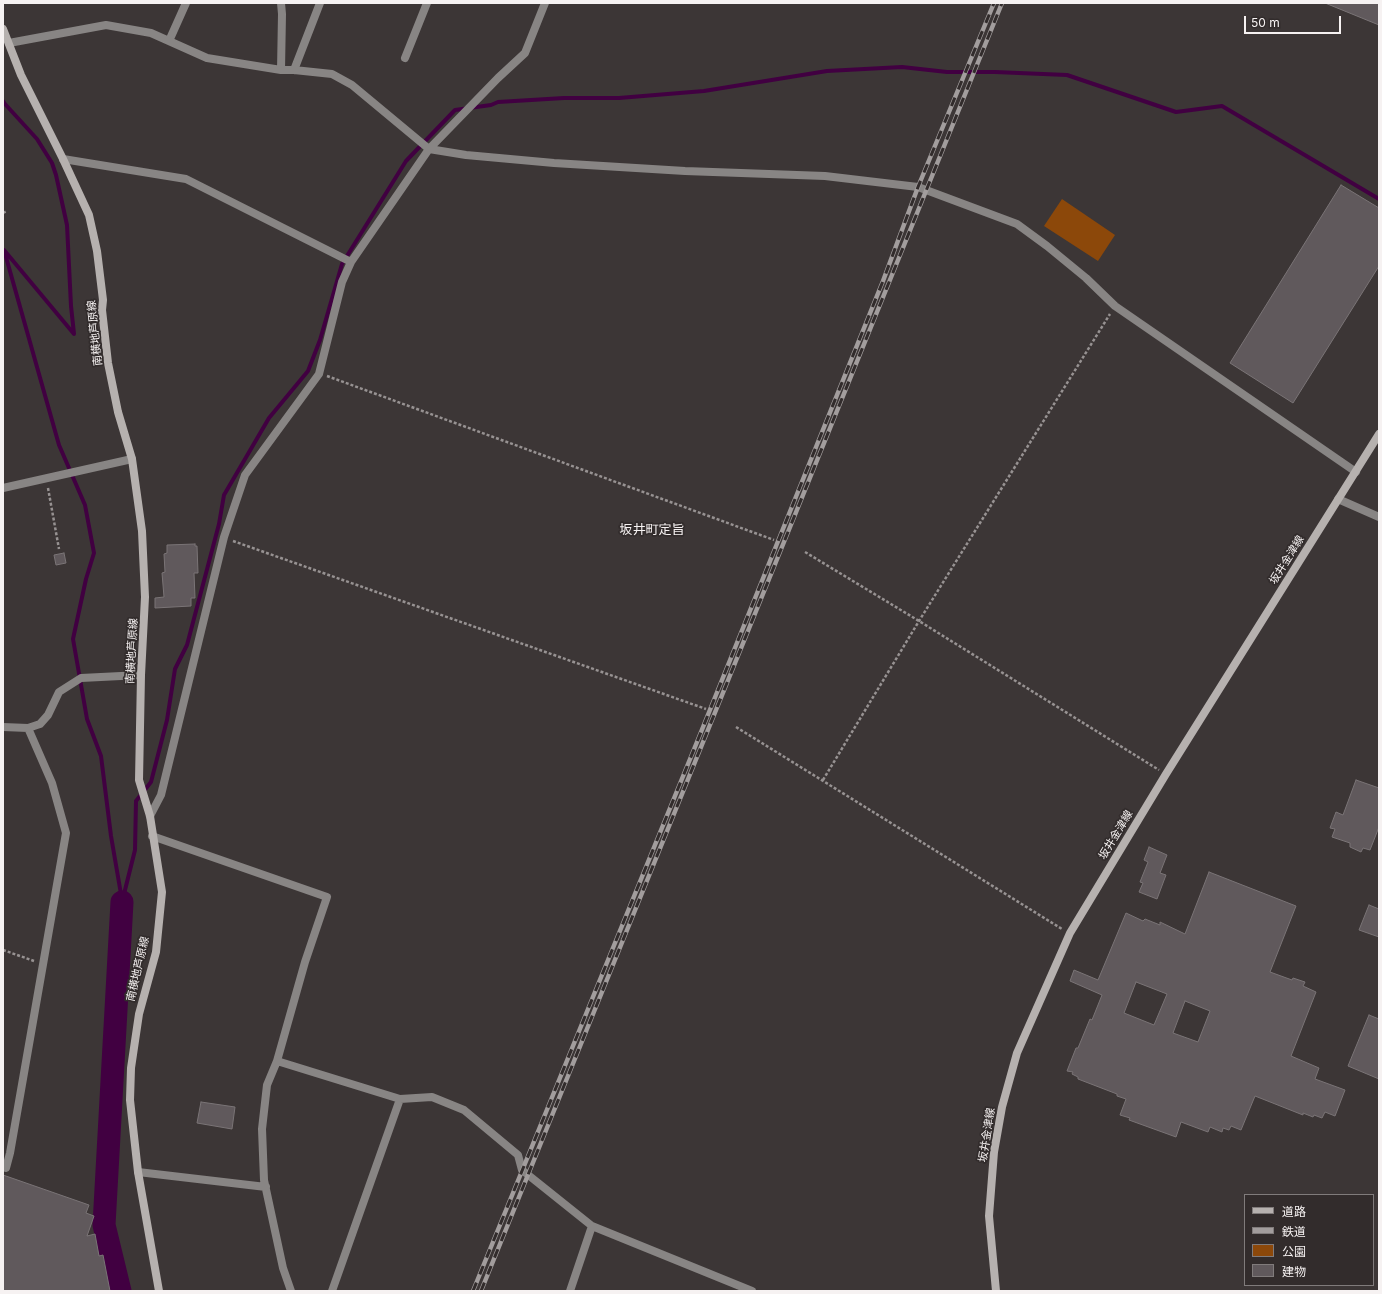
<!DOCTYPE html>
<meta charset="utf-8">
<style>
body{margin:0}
#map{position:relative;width:1382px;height:1294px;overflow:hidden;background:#3c3636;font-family:Inter,"Noto Sans JP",sans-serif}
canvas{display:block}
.frame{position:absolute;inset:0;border:4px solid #f6f2f2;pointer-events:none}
.legend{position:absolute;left:1244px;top:1194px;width:130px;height:92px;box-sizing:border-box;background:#322c2c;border:1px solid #807b7b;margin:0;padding:5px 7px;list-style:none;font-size:12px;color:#f6f2f2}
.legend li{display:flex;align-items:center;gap:8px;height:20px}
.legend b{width:20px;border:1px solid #807b7b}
.scale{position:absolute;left:1244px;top:16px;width:97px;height:18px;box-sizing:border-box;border:2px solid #f6f2f2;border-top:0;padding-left:5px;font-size:12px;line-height:14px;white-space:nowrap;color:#f6f2f2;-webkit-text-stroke:3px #322c2c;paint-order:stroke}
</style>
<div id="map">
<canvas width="1382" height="1294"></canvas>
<div class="frame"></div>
<ul class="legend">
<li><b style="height:5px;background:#b6b1af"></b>道路</li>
<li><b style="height:5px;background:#a29d9d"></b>鉄道</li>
<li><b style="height:11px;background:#8c480a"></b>公園</li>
<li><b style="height:11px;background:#60595c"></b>建物</li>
</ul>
<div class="scale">50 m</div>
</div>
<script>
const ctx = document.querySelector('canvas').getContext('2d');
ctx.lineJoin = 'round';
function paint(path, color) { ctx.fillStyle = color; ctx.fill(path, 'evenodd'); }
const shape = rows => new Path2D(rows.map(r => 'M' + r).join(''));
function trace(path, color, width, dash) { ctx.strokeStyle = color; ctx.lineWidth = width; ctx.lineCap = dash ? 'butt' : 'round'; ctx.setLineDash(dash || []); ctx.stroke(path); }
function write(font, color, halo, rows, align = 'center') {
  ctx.font = font + ' Inter,"Noto Sans JP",sans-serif'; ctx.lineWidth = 3.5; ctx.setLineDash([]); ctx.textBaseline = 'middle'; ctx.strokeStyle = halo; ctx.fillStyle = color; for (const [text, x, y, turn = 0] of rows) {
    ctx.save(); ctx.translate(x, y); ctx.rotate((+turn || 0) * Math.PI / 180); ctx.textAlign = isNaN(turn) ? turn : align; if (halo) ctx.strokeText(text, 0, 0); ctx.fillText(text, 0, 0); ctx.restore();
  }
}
const green = shape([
 [1062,199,1115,235,1098,261,1044,226]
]);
const stream = shape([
 [3,101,5,104,37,139,52,163,56,175,67,225,71,306,74,334,4,250,59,445,85,505,94,553,86,579,73,639,87,719,101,756,111,836,122,900],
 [122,902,135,850,136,801,151,782,167,720,175,669,187,645,219,524,224,495,269,418,308,371,320,340,342,264,406,161,455,110,491,105,498,102,564,98,619,98,704,91,827,71,902,67,947,72,995,72,1067,75,1176,112,1222,106,1379,199]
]);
const river = shape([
 [120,1291,104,1225,122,902]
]);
const building = shape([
 [1325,3,1379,3,1379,25,1325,3],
 [1341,185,1379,208,1379,266,1293,403,1230,363,1341,185],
 [195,544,195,546,197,546,198,573,194,573,195,598,191,598,191,606,155,608,155,598,164,597,162,573,165,572,164,554,167,553,167,545,195,544],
 [64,553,66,563,56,565,54,555,64,553],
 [1356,780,1379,788,1379,827,1370,850,1363,848,1361,852,1350,847,1350,843,1332,837,1335,829,1330,828,1336,812,1343,815,1356,780],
 [1149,847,1167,855,1160,873,1166,875,1157,899,1139,892,1143,883,1140,882,1148,862,1144,860,1149,847],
 [1209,872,1296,906,1270,972,1292,980,1293,978,1305,982,1303,986,1316,992,1291,1056,1319,1068,1315,1079,1345,1090,1335,1116,1325,1112,1322,1118,1314,1115,1313,1117,1303,1113,1303,1115,1255,1096,1241,1130,1231,1126,1229,1130,1223,1128,1222,1132,1210,1127,1208,1132,1181,1122,1176,1137,1129,1120,1130,1118,1120,1115,1126,1099,1117,1096,1117,1094,1078,1079,1078,1077,1072,1074,1073,1072,1067,1071,1076,1048,1078,1048,1090,1019,1092,1020,1102,995,1070,981,1074,970,1098,980,1126,913,1143,921,1145,919,1160,925,1160,922,1185,934,1209,872],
 [1136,982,1167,994,1154,1025,1124,1013,1136,982],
 [1185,1001,1210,1011,1198,1042,1173,1033,1185,1001],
 [1369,905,1379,909,1379,937,1359,930,1369,905],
 [1369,1015,1379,1019,1379,1079,1348,1066,1369,1015],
 [201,1102,235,1107,232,1129,197,1123,201,1102],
 [3,1175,89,1205,86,1213,94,1216,87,1236,95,1234,99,1256,103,1255,110,1291,3,1291,3,1175]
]);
const path = shape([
 [3,213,7,211],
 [327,376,774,540],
 [48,488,59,549],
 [233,541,706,709],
 [805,552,919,621,1159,770],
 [736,727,1062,929],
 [823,780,919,621,1110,314],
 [3,950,34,961]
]);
const minor = shape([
 [281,3,282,14,281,70],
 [169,41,186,3],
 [9,43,106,25,151,33,207,58,281,70,294,70,332,74,352,85,429,149,466,155,554,163,685,171,825,176,918,187,1017,224,1047,246,1086,278,1115,306,1356,472],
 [405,58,427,3],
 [294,70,320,3],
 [63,159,186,179,351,262],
 [3,488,132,459],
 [1338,499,1379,517],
 [3,727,28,728,40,724,48,715,59,692,81,678,141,675],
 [150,816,161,795,224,537,245,475,319,374,342,282,351,262,429,149,498,78,525,53,545,3],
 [152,836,327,897,305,962,277,1061,267,1085,262,1129,264,1180,283,1268,291,1291],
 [277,1061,400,1099,432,1097,464,1110,518,1155,522,1170,592,1226,752,1291],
 [3,1167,6,1168,10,1153,66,833,52,783,28,728],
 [138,1172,266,1187],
 [332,1291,400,1099],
 [570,1291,592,1226]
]);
const secondary = shape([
 [3,29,21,75,63,159,89,215,97,251,103,300,102,310,108,363,118,412,132,459,142,531,145,597,141,675,139,780,150,816,162,892,156,952,139,1014,131,1068,130,1100,138,1172,159,1291],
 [996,1291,989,1216,994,1152,1002,1107,1017,1053,1070,933,1166,774,1379,434]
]);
const rail = shape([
 [473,1291,697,742,883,281,918,187,994,3],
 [481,1291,1002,3]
]);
const streetNames = [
 ["南横地芦原線",95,333,-96],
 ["坂井金津線",1287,560,-58],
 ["南横地芦原線",132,651,-87],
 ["坂井金津線",1116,835,-59],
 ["南横地芦原線",138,969,-77],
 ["坂井金津線",987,1135,-81]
];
const quarterNames = [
 ["坂井町定旨",652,530]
];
paint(green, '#8c480a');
trace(stream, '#410041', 4);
trace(river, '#410041', 23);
paint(building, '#60595c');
trace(building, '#7a7476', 1);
trace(path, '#979292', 2.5, [3, 2]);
trace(minor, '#888584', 8);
trace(secondary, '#b6b1af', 8);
trace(rail, '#a29d9d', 4.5);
trace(rail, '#322c2c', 3, [9]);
write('11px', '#f6f2f2', '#322c2c', streetNames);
write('13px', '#f6f2f2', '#322c2c', quarterNames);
</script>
